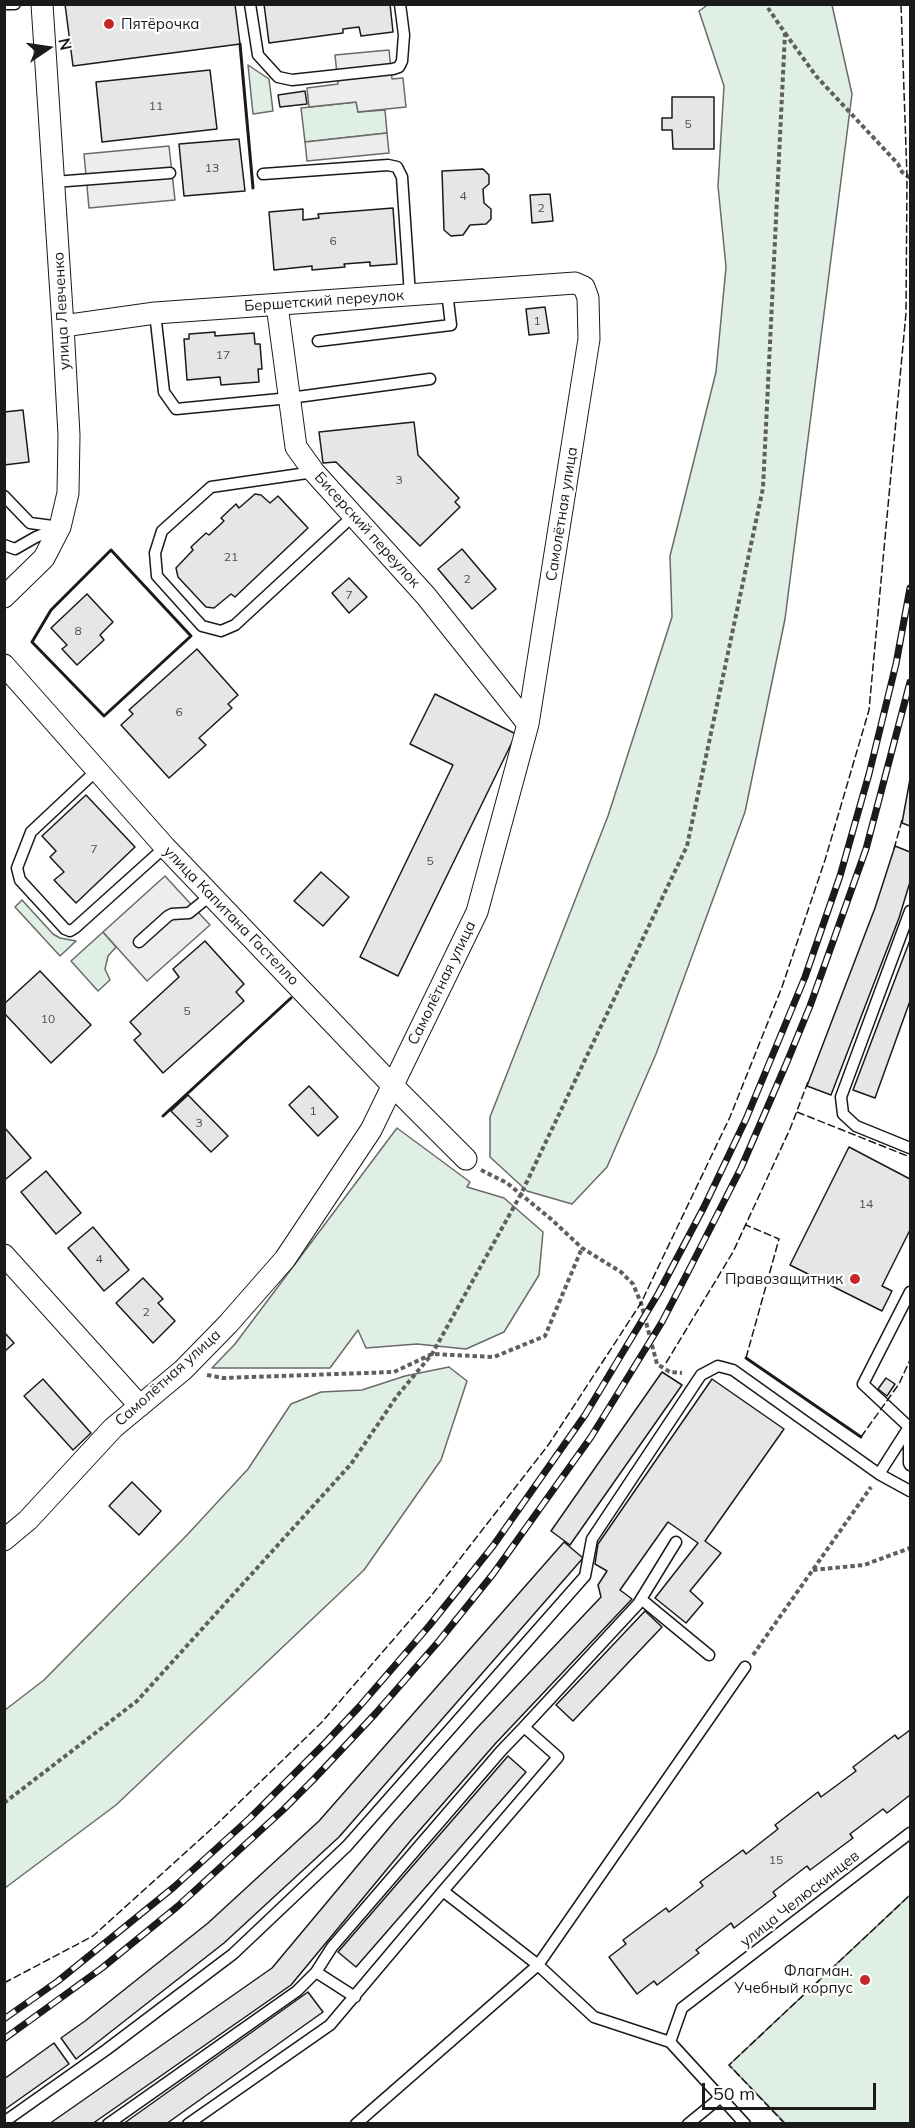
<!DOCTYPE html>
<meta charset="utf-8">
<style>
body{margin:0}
#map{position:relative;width:915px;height:2128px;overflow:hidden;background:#fff;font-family:Mulish,sans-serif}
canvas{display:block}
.frame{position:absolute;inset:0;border:6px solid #1a1a1a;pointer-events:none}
.north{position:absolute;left:18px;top:18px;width:60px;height:60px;-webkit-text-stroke:4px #fff;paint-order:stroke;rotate:77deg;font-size:16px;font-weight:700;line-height:24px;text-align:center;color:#1a1a1a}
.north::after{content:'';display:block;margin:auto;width:21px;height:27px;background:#1a1a1a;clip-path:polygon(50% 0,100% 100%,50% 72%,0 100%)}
.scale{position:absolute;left:702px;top:2083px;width:174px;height:27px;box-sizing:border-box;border:3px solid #1a1a1a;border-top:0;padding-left:8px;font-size:18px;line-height:21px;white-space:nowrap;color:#1a1a1a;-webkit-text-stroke:4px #fff;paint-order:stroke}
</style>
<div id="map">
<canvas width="915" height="2128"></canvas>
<div class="frame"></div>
<div class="north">N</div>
<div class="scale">50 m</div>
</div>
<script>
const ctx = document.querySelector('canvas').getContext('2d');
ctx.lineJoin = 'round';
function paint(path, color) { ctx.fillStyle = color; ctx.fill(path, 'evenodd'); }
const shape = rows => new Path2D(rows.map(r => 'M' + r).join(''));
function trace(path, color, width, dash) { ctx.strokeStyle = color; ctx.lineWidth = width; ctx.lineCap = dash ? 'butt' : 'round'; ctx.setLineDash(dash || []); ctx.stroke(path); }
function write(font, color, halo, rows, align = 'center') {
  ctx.font = font + ' Mulish,sans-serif'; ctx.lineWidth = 4.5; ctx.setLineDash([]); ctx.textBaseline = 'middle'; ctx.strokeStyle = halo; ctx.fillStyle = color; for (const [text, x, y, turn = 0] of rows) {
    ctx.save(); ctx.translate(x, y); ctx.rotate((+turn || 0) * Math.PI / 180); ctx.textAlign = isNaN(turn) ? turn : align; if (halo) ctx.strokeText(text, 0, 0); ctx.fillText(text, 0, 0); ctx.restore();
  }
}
const green = shape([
 [709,4,832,5,852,94,785,619,745,812,656,1054,607,1167,572,1204,527,1191,490,1157,490,1117,608,816,672,617,670,556,716,372,726,267,718,186,724,86,699,11,709,4],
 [248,65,269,79,273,111,253,114,248,65],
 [357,102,358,112,385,110,387,133,305,142,301,108,357,102],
 [22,900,53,934,60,938,76,941,60,956,15,907,22,900],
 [103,932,116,947,108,956,105,969,110,980,98,991,71,961,103,932],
 [397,1128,470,1182,467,1187,504,1198,543,1232,539,1275,504,1332,466,1349,417,1344,366,1348,358,1330,330,1368,212,1368,235,1344,397,1128],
 [449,1367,467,1381,441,1460,364,1570,116,1805,5,1888,5,1710,44,1680,187,1535,248,1469,291,1404,321,1392,362,1390,405,1376,449,1367],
 [910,1895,910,2123,785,2123,729,2065,910,1895]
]);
const parking = shape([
 [389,50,392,79,403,78,406,107,358,112,356,102,309,107,307,88,338,84,335,55,389,50],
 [387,133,389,153,307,161,305,142,387,133],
 [169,146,175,200,89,208,84,154,169,146],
 [165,876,210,925,147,981,103,932,165,876]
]);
const building = shape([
 [65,4,235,4,240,44,73,66,65,4],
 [264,4,390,4,393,32,361,36,359,27,343,29,343,33,269,43,264,4],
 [210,70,217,129,102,142,96,82,210,70],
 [305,91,307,104,280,107,278,95,305,91],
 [672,97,714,97,714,149,673,149,672,130,662,130,662,118,672,118,672,97],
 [239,139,245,191,184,196,179,144,239,139],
 [483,169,489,175,489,184,483,189,484,203,491,209,491,219,486,224,470,225,463,235,451,236,444,230,442,171,483,169],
 [550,194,553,221,532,223,530,195,550,194],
 [393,208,397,264,370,266,370,262,344,264,345,267,312,270,312,266,274,270,269,212,303,209,303,220,319,218,318,214,393,208],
 [545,307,549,333,529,335,526,309,545,307],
 [215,332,215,336,254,333,255,344,260,344,262,369,258,369,259,382,221,385,220,377,187,380,184,339,189,339,189,334,215,332],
 [23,410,29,462,4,465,4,412,23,410],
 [414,422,418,455,459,498,455,502,460,507,420,546,336,462,323,463,319,432,414,422],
 [255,494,261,495,270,503,278,496,308,528,235,597,231,594,214,608,206,607,178,577,176,568,193,550,191,547,206,533,209,535,224,521,221,518,236,504,239,508,255,494],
 [462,549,496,589,472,609,438,569,462,549],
 [349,578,367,597,349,613,332,593,349,578],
 [87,594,113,622,100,635,104,640,77,665,62,649,67,645,51,628,87,594],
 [197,649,238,695,228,704,232,708,199,738,206,745,169,778,121,725,133,714,129,710,197,649],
 [435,694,516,734,398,976,360,957,453,765,410,744,435,694],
 [910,779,910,826,902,823,910,779],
 [86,795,135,847,76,903,54,880,64,872,50,857,56,851,42,836,86,795],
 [895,846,910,852,910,882,899,918,831,1095,807,1086,875,908,895,846],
 [321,872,349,897,323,926,294,901,321,872],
 [910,940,910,1001,875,1098,853,1090,910,940],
 [205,941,244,984,236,992,244,1001,163,1073,134,1040,141,1034,130,1022,179,977,173,969,205,941],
 [40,971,91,1025,51,1063,4,1013,4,1004,40,971],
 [309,1086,338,1117,318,1136,289,1105,309,1086],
 [188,1095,228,1136,211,1152,171,1111,188,1095],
 [4,1127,31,1158,6,1179,4,1177,4,1127],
 [849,1147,910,1179,910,1230,882,1286,892,1291,882,1311,790,1265,849,1147],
 [46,1171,81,1213,56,1234,21,1192,46,1171],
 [93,1227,129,1270,104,1291,68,1248,93,1227],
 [143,1278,163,1299,158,1303,175,1321,153,1343,116,1303,143,1278],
 [4,1332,14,1343,4,1352,4,1332],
 [662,1372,682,1385,570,1545,551,1531,662,1372],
 [886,1378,895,1384,887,1396,878,1389,886,1378],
 [43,1379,91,1433,73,1450,24,1396,43,1379],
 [712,1379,784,1429,705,1541,721,1553,690,1591,703,1603,686,1623,655,1598,698,1543,668,1522,620,1590,632,1599,495,1744,412,1839,291,1985,92,2124,49,2124,272,1968,394,1822,476,1729,601,1597,598,1585,607,1571,595,1564,598,1544,712,1379],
 [132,1482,161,1511,139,1535,109,1506,132,1482],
 [564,1542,583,1558,339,1837,224,1943,76,2059,61,2038,85,2021,208,1923,319,1821,564,1542],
 [645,1611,662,1627,573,1721,556,1705,645,1611],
 [910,1730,910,1795,887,1813,883,1809,850,1834,853,1838,810,1870,807,1866,773,1892,776,1896,734,1928,731,1923,696,1950,699,1953,657,1985,654,1981,637,1994,609,1957,626,1944,623,1940,666,1908,669,1912,703,1886,700,1882,743,1850,746,1854,778,1829,775,1825,818,1792,821,1797,856,1771,853,1767,895,1735,898,1739,910,1730],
 [508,1756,526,1772,356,1967,338,1952,508,1756],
 [308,1992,323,2012,166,2124,123,2124,308,1992],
 [54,2043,69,2064,4,2110,4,2079,54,2043]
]);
const path = shape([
 [785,33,816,76,898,164,902,172,910,178],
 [481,1170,507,1183,551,1219,582,1248,621,1272,633,1284,641,1303,657,1364,670,1372,682,1373],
 [207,1375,223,1378,394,1372,432,1354,494,1357,545,1336,582,1248],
 [813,1570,864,1565,910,1548],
 [753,1655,871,1487],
 [4,1803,137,1701,351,1464,397,1396,432,1354,521,1194,687,846,763,488,785,33,768,8]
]);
const service = shape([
 [5,4,15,4],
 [250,4,258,55,278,77,292,80,393,69,399,67,402,61,404,35,400,4],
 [263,174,388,165,397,167,402,177,410,295],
 [54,182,170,173],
 [155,313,164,392,176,409,290,398,430,379],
 [318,341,451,325,447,292],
 [314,472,211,487,162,531,155,553,157,576,202,626,221,631,235,625,353,516],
 [4,496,30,523,60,527,36,537,15,549,4,545],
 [96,771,31,832,17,868,20,880,65,929,70,931,75,928,165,847],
 [910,911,841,1097,843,1114,856,1126,910,1148],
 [139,942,168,916,172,914,189,913,211,895],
 [909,1427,909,1463,910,1465],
 [879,1474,909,1427,863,1384,910,1292],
 [641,1599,709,1655],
 [524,1727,638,1604,676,1542],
 [316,1972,355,1997],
 [4,2122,106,2050,233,1954,347,1846,585,1576,592,1539,701,1375,718,1366,733,1370,879,1474,910,1491],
 [108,2124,297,1991,316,1972,332,1947,501,1751,524,1727,558,1757,443,1891],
 [188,2124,330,2025,443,1891,538,1965,594,2017,670,2042],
 [356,2124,538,1965,745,1667],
 [688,2124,721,2097],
 [745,2124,670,2042,682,2008,910,1833]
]);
const minor = shape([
 [277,305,296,447,314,472,426,596,528,724],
 [4,597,44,558,60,527,68,493,69,435,63,326,42,4],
 [4,665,165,847,392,1085,466,1159],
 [4,1255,140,1406],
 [4,1540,28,1520,113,1428,183,1370,228,1324,285,1259,371,1130,477,912,528,724,589,339,588,298,584,287,575,283,155,313,63,326]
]);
const rail = shape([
 [4,2019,58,1981,174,1887,250,1818,327,1741,359,1707,429,1626,493,1546,585,1415,658,1294,704,1207,746,1119,805,977,840,876,869,774,896,664,910,588],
 [4,2039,102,1968,178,1906,283,1810,314,1779,376,1713,439,1641,493,1574,591,1437,662,1322,689,1270,741,1168,787,1062,810,1006,866,849,910,682]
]);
const fence = shape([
 [894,849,902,820],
 [797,1112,910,1157],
 [746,1358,779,1239,746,1225],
 [666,1363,733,1252,790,1129,808,1082],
 [861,1437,899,1384,910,1360],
 [4,1983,93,1936,217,1824,322,1722,431,1596,549,1444,641,1303,730,1117,782,987,825,860,869,710,906,313,907,177,901,4],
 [785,2124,729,2065,910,1895]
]);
const wall = shape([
 [240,44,253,188],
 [111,550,191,636,104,716,32,642,51,610,111,550],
 [163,1116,291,998],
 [746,1358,861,1437]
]);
const markers = [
 [109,24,6,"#c62828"],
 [855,1279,6,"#c62828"],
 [865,1980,6,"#c62828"]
];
const numberNames = [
 ["11",156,106],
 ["5",688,124],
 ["13",212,168],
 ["4",463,196],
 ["2",541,208],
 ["6",333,241],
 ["1",537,321],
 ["17",223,355],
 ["3",399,480],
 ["21",231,557],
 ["2",467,579],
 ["7",349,595],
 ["8",78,631],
 ["6",179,712],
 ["7",94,849],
 ["5",430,861],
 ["5",187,1011],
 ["10",48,1019],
 ["1",313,1111],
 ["3",199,1123],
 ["14",866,1204],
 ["4",99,1259],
 ["2",146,1312],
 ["15",776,1860]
];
const poiNames = [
 ["Пятёрочка",121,24,"left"],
 ["Правозащитник",843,1279],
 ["Флагман.",853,1971],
 ["Учебный корпус",853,1988]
];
const streetNames = [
 ["Бершетский переулок",324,301,-4],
 ["улица Левченко",62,311,-93],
 ["Самолётная улица",562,514,-81],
 ["Бисерский переулок",367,530,48],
 ["улица Капитана Гастелло",231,916,46],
 ["Самолётная улица",442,983,-64],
 ["Самолётная улица",168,1378,-42],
 ["улица Челюскинцев",800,1899,-38]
];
paint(green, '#e0efe3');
trace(green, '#6a6a6a', 1.5);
paint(parking, '#ededed');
trace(parking, '#6a6a6a', 1.5);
paint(building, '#e6e6e6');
trace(building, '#1a1a1a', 1.5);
trace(service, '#1a1a1a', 13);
trace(minor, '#1a1a1a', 23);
trace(path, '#5f5f5f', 4, [4.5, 3]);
trace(service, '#fff', 10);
trace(minor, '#fff', 21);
trace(rail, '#1a1a1a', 7);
trace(rail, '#fff', 4.5, [14]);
trace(fence, '#1a1a1a', 1.5, [8, 3]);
trace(wall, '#1a1a1a', 3);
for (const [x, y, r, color] of markers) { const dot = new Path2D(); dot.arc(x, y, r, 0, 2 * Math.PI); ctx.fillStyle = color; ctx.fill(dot); trace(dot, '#fff', 2); }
write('12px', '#4d4d4d', null, numberNames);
write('15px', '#1a1a1a', '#fff', poiNames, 'right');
write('15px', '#1a1a1a', '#fff', streetNames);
</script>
